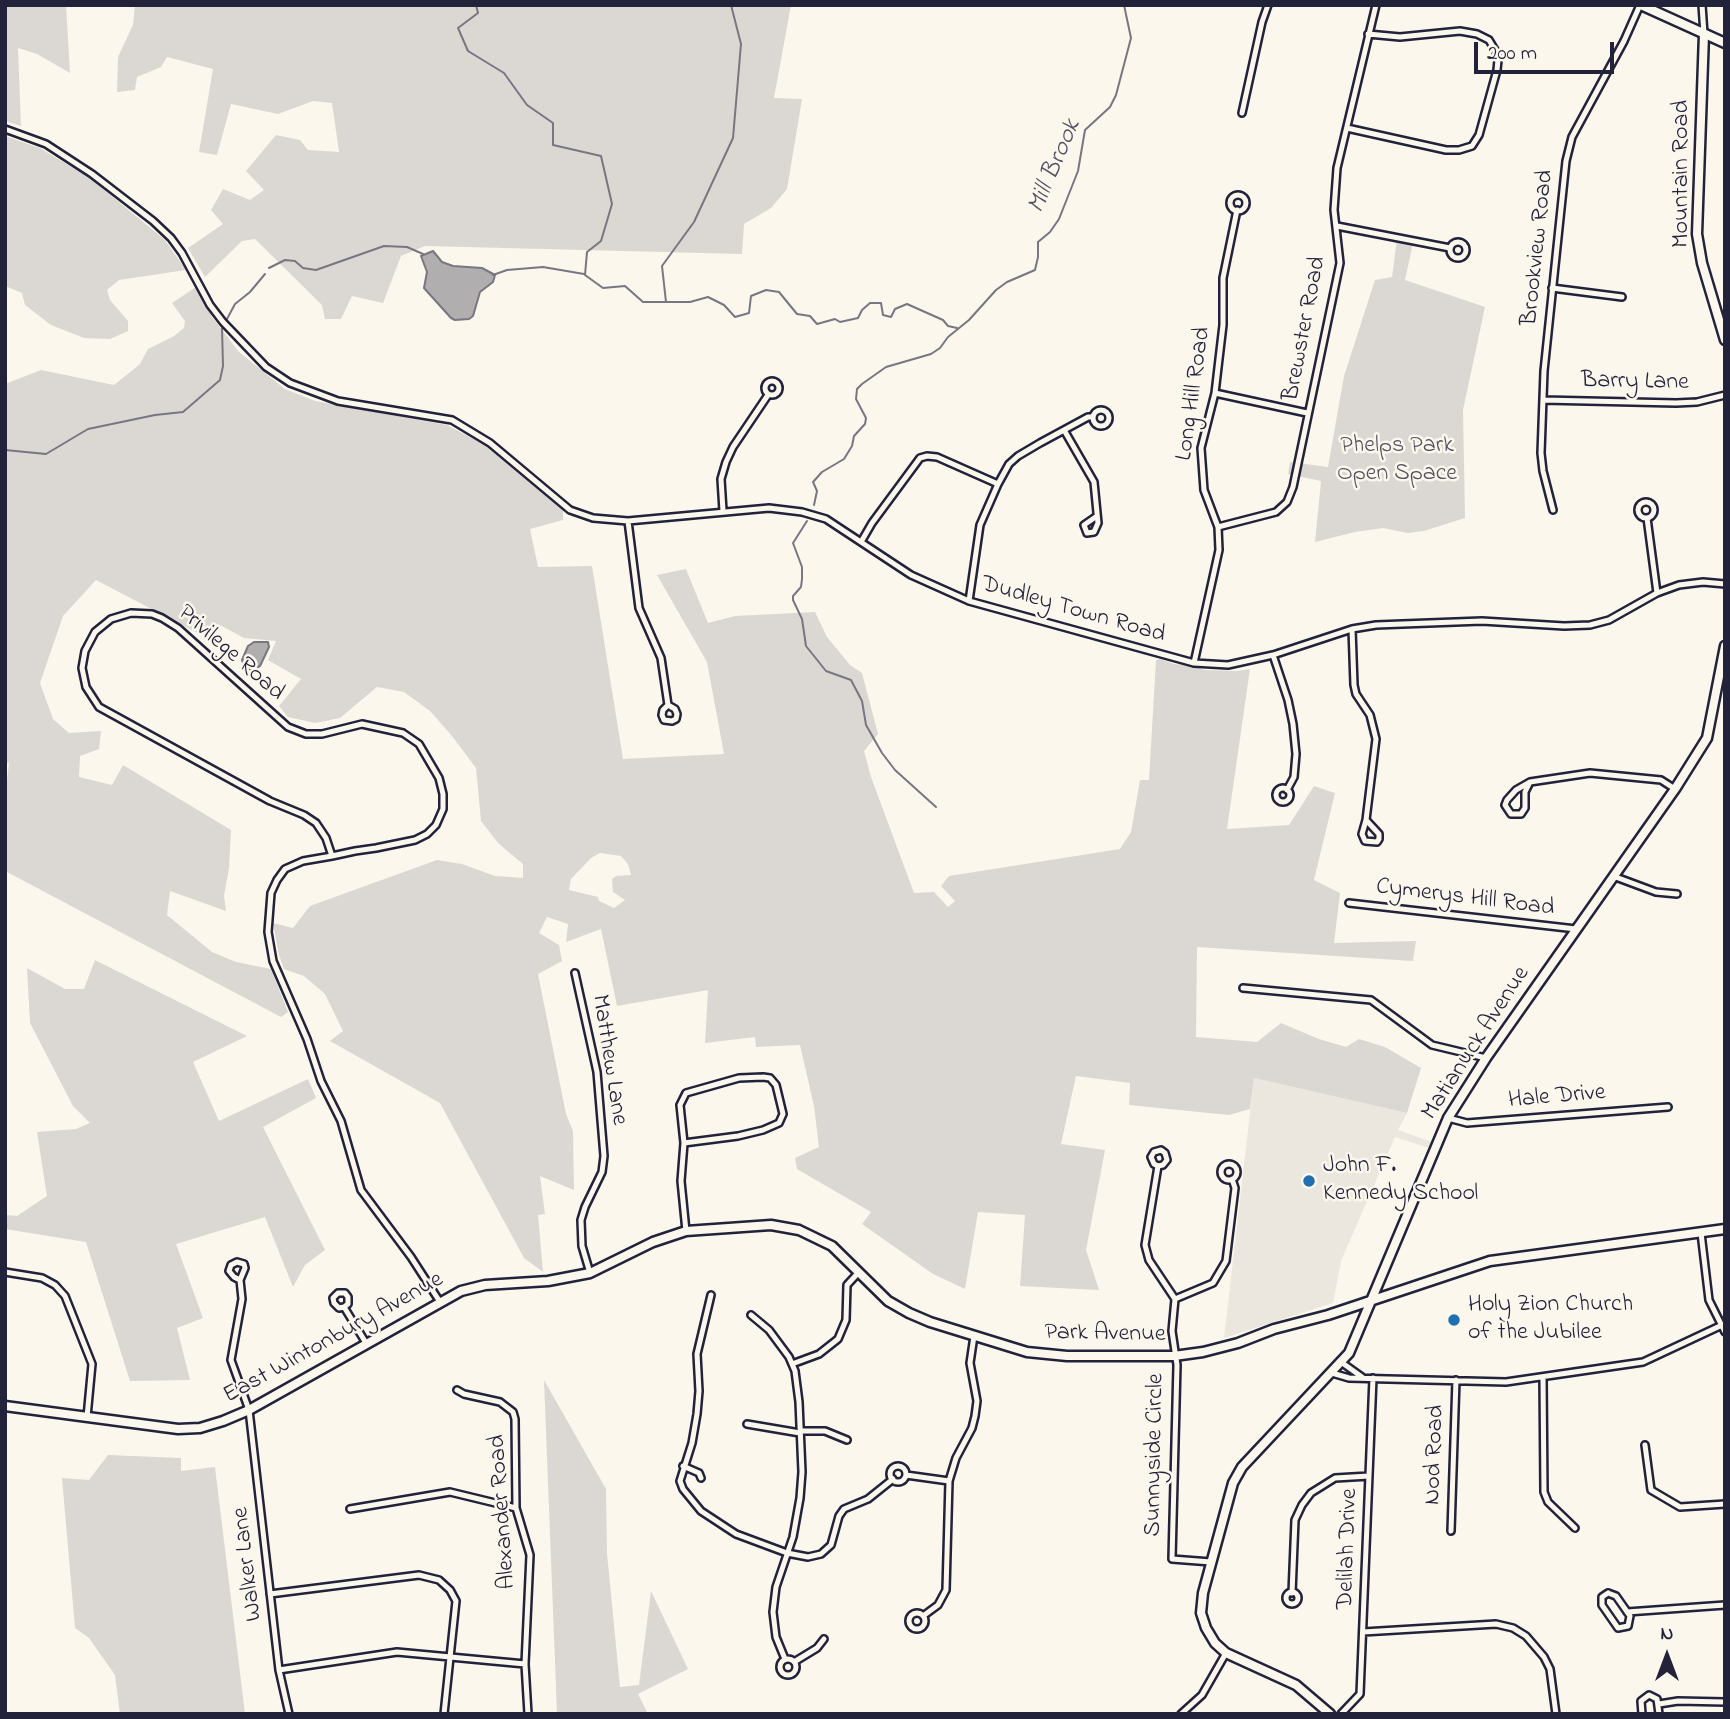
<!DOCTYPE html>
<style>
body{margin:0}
#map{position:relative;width:1730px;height:1719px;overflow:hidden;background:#fbf7ec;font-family:"Indie Flower",sans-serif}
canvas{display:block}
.frame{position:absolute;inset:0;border:7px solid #22223b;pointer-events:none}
.north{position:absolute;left:1632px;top:1621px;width:70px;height:70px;-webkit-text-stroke:5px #fbf7ec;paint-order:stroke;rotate:0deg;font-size:19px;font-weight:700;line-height:28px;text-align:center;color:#22223b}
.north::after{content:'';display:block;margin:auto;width:24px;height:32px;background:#22223b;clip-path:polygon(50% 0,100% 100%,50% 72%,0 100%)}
.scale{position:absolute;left:1474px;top:42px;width:140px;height:32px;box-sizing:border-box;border:4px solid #22223b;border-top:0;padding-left:9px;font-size:21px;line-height:24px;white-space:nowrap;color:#22223b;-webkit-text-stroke:5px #fbf7ec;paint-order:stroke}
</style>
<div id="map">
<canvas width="1730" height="1719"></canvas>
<div class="frame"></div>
<div class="north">N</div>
<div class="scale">200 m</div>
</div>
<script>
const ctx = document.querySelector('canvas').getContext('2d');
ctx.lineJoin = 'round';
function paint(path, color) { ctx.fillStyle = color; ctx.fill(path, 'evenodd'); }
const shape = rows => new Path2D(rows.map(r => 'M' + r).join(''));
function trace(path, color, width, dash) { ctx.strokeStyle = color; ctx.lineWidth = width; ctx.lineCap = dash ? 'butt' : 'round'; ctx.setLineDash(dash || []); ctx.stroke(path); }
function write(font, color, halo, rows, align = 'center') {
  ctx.font = font + ' "Indie Flower",sans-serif'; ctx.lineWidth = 5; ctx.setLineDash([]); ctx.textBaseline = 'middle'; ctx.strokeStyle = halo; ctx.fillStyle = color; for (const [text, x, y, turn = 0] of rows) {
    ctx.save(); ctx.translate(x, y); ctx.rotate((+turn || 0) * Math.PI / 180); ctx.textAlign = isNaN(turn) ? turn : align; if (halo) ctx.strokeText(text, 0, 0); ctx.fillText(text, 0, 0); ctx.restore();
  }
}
const built = shape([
 [1254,1078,1407,1113,1398,1130,1432,1142,1429,1148,1395,1137,1341,1261,1333,1303,1224,1338]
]);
const green = shape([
 [5,5,66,5,70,73,37,54,18,48,21,126,5,121],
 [135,5,791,5,774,98,802,99,787,189,771,208,744,224,742,254,425,246,401,256,383,303,352,296,341,319,325,319,322,305,255,239,242,241,205,277,188,248,223,224,211,210,223,189,250,200,264,190,246,171,276,135,300,140,308,150,339,152,332,103,313,101,278,114,231,104,217,155,199,152,213,69,167,57,161,67,137,77,135,90,117,92,118,57,133,25],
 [5,136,40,148,91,179,165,240,186,270,119,280,107,290,110,300,128,321,128,331,110,339,84,338,51,325,25,305,22,293,5,286],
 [1397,239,1413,243,1405,280,1485,307,1463,410,1465,518,1424,531,1407,533,1383,528,1355,532,1315,542,1321,481,1288,474,1290,462,1328,467,1344,376,1375,280,1392,277],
 [196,287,212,317,239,352,285,389,315,401,447,425,487,446,563,509,563,520,530,529,538,567,592,566,623,759,724,754,707,662,657,575,686,569,708,623,735,616,815,612,827,637,850,665,862,673,878,734,864,751,871,777,914,893,934,892,948,907,955,901,941,886,949,876,1120,849,1131,832,1140,780,1149,780,1156,660,1160,659,1174,664,1194,666,1204,670,1237,671,1250,669,1227,829,1289,825,1314,786,1335,793,1314,880,1340,893,1334,943,1416,941,1413,961,1197,947,1196,1037,1257,1042,1281,1023,1319,1039,1346,1047,1359,1039,1385,1047,1421,1068,1407,1113,1254,1078,1250,1109,1229,1115,1129,1105,1130,1083,1076,1076,1061,1144,1105,1150,1086,1250,1099,1290,1020,1286,1025,1215,978,1212,965,1289,933,1274,862,1224,871,1212,797,1169,795,1158,819,1147,814,1106,800,1045,756,1047,755,1037,705,1043,708,990,617,1006,601,929,566,942,568,924,547,917,539,933,559,945,562,961,538,974,566,1114,573,1131,574,1190,540,1176,545,1214,538,1215,543,1272,524,1258,440,1103,330,1041,343,1031,325,994,304,976,284,969,279,955,273,923,293,928,310,906,437,860,462,864,495,876,523,878,523,864,499,844,481,821,476,768,452,736,430,711,404,692,377,687,340,718,315,723,288,717,279,706,301,679,268,660,276,641,244,638,220,625,205,637,96,580,63,616,40,683,53,719,69,733,101,731,99,749,80,756,79,777,112,785,123,765,231,830,229,868,224,896,226,911,170,891,167,915,212,952,236,962,271,969,288,1012,281,1017,5,871,5,797,9,763,5,762,5,384,41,370,114,385,140,364,148,349,174,336,184,328,185,321,172,303],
 [600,853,621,856,628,864,631,875,616,876,612,879,613,892,625,900,614,908,599,901,598,897,569,890,571,879,591,858],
 [95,960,247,1036,193,1062,219,1121,308,1079,316,1098,263,1127,325,1250,305,1265,293,1287,265,1217,176,1244,203,1318,177,1328,190,1380,130,1381,86,1242,5,1229,5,1215,17,1216,47,1196,37,1132,76,1129,90,1123,73,1106,30,1023,27,968,65,989,84,989],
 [544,1380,606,1489,607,1553,620,1687,639,1685,651,1591,688,1669,638,1694,648,1714,557,1714],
 [108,1455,181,1458,181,1471,215,1467,245,1714,120,1714,115,1675,89,1638,75,1628,62,1478,89,1480]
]);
const water = shape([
 [433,251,442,262,453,266,482,268,495,275,493,282,480,292,473,316,469,319,455,320,451,318,424,288,427,272,421,256,433,251],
 [254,642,268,642,269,647,260,666,251,670,244,667,242,660,248,646,254,642]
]);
const stream = shape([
 [476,5,478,13,458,28,468,51,504,73,527,105,553,123,553,145,601,156,612,204,601,241,587,252,585,275,603,288,625,286,643,302,690,302,708,297,724,305,735,317,749,313,751,296,766,290,779,292,797,314,810,316,817,324,835,319,840,322,858,318,862,310,870,303,881,303,883,315,891,317,895,309,907,304,943,320,948,326,957,328],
 [269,268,285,260,295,261,303,268,316,270,384,246,407,247,423,254],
 [493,275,507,270,543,267,584,274],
 [666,302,662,266,694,222,733,138,741,44,731,5],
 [227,319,235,304,250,292,265,274],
 [5,450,46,454,88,429,155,415,183,412,220,380,223,366,222,328],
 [814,505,817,491,813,482,822,472,844,459,852,446,854,436,865,424,866,418,856,399,857,389,862,384,886,367,931,354,940,348,948,337,969,320,996,290,1007,282,1035,270,1038,257,1038,242,1050,232,1059,219,1078,171,1085,130,1110,107,1116,95,1131,38,1124,5],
 [807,521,793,543,802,567,802,579,801,587,793,596,793,600,802,619,806,646,826,671,851,680,862,701,866,725,882,753,895,770,936,807]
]);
const street = shape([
 [1702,5,1704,34],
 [1242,113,1262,22,1268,5],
 [1347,128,1446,150,1459,150,1472,146,1479,135,1497,70,1498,60,1495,50,1489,40,1477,34,1460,31,1400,37,1368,34],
 [5,129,46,144,92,174,153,221,171,238,182,253,210,305,223,322,266,367,290,383,338,401,452,420,490,443,570,510,593,518,628,521,769,508,802,512,826,519,911,575,969,601,1194,663,1228,665,1273,655,1352,629,1376,625,1482,621,1564,626,1590,625,1609,620,1657,593,1679,585,1703,582,1725,584],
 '1230 203a8 8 0 1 1 16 0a8 8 0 1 1-16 0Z',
 [1337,226,1450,248],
 '1450 250a8 8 0 1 1 16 0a8 8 0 1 1-16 0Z',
 [1552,288,1622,297],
 '765 388a7 7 0 1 1 14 0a7 7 0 1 1-14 0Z',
 [1215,393,1307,413],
 [1543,400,1676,403,1697,402,1725,395],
 '1093 418a8 8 0 1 1 16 0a8 8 0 1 1-16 0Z',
 [1064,430,1094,482,1098,523,1094,532,1087,533,1084,525,1097,516],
 '1638 510a8 8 0 1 1 16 0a8 8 0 1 1-16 0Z',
 [1553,510,1543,471,1541,453,1544,371,1566,161,1572,137,1624,41,1640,5],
 [723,511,721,479,726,462,733,447,768,395],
 [1647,518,1657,593],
 [628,521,639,608,661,658,668,705,675,709,677,714,676,719,672,721,664,720,662,715,663,710,668,705],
 [1218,527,1276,512,1287,502,1293,487,1340,263,1334,210,1337,168,1376,5],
 [861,542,872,523,920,458,927,456,937,457,998,484],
 [969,601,980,525,998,484,1009,464,1018,456,1040,443,1088,417,1093,417],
 [1352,629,1354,685,1356,694,1370,715,1376,739,1366,820,1362,834,1365,841,1377,842,1379,839,1379,834,1366,820],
 [1273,655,1288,700,1293,724,1296,754,1294,777,1287,790],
 [1194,663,1219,550,1218,527,1204,490,1201,448,1215,393,1223,325,1223,278,1237,210],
 [1530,782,1525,792,1525,808,1521,814,1511,814,1505,805,1507,800,1516,790,1530,782,1590,773,1661,780,1675,789],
 '1276 795a7 7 0 1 1 14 0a7 7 0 1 1-14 0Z',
 [332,856,326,838,316,823,304,815,270,801,99,707,86,687,82,668,85,651,95,632,111,619,131,613,152,614,162,618,178,628,288,727,306,734,322,734,362,724,403,733,419,744,439,778,443,794,443,809,436,825,427,834,415,840,376,848,355,851,332,856,303,861,285,869,277,880,271,893,268,932,273,961,307,1039,321,1081,341,1121,361,1190,411,1257,440,1302],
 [1613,876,1656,892,1677,894],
 [1349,903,1576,929],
 [575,973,597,1072,604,1156,602,1172,585,1207,581,1220,582,1246,590,1273],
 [1243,988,1371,1000,1432,1045,1486,1058],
 [763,1077,770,1078,776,1085,783,1114,779,1123,763,1130,738,1136,684,1143,680,1105,686,1093,739,1078,763,1077],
 [1448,1118,1467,1123,1668,1107],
 [684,1143,681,1181,686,1231],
 '1221 1172a8 8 0 1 1 16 0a8 8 0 1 1-16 0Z',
 [1158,1166,1163,1165,1167,1160,1165,1153,1161,1150,1154,1152,1151,1157,1154,1164,1158,1166,1145,1245,1149,1260,1175,1299,1172,1331,1177,1365,1172,1559,1211,1562],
 [1701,1233,1709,1300,1725,1332],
 [5,1272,42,1278,55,1285,65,1296,92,1364,87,1417],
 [240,1280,234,1277,229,1271,231,1265,237,1262,244,1264,245,1268,240,1280,242,1299,231,1360,249,1410,279,1670,289,1714],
 [711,1295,697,1354,699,1391,697,1414,692,1443,680,1481,683,1489,701,1511,736,1534,787,1553,808,1557,821,1554,831,1545,839,1516,844,1509,868,1499,893,1479],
 [1175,1299,1213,1283,1226,1261,1235,1188,1232,1179],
 [344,1307,348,1304,348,1297,345,1293,338,1293,333,1298,334,1303,339,1308,344,1307,366,1343],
 [751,1315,769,1330,789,1357,795,1371,799,1402,802,1472,800,1498,793,1537,776,1587,773,1612,776,1637,785,1659],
 [1341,1362,1362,1377],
 [792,1364,819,1354,838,1339,846,1320,847,1285,859,1272],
 [1332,1373,1349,1378,1506,1382,1643,1362,1720,1326],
 [1543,1377,1544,1492,1548,1502,1575,1528],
 [457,1390,464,1394,500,1402,513,1412,515,1419,516,1508,530,1555,525,1664,528,1714],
 [747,1424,800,1433],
 [800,1431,825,1431,847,1440],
 [1645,1445,1651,1490,1680,1507,1725,1504],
 [683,1466,699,1473,701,1478],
 '890 1474a8 8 0 1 1 16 0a8 8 0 1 1-16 0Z',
 [906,1475,949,1481],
 [350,1509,450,1492,516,1508],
 [1451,1531,1456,1380],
 '1286 1598a6 6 0 1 1 12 0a6 6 0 1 1-12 0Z',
 [1292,1593,1295,1520,1302,1505,1311,1493,1335,1478,1369,1476],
 [1608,1593,1616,1596,1630,1616,1628,1626,1618,1628,1602,1605,1602,1597,1608,1593],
 [270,1594,419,1575,439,1580,450,1590,456,1601,444,1714],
 [1627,1612,1725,1605],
 '909 1621a8 8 0 1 1 16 0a8 8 0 1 1-16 0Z',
 [923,1616,938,1605,946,1590,949,1481,956,1458,972,1428,975,1416,977,1401,970,1363,974,1336],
 [1363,1632,1496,1624,1513,1628,1526,1636,1544,1657,1550,1669,1556,1714],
 '780 1667a8 8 0 1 1 16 0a8 8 0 1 1-16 0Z',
 [794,1662,817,1648,824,1639],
 [279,1670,397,1652,525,1664],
 [1659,1704,1678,1701,1725,1702],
 [1181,1714,1202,1695,1226,1653],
 [1341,1714,1360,1694,1373,1378],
 [1642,1714,1641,1701,1649,1695,1657,1699,1659,1714]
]);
const secondary = shape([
 [1641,5,1725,43],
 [1704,34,1697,234,1702,263,1725,340],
 [5,1406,178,1429,200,1428,223,1421,249,1410,461,1291,485,1285,548,1281,590,1273,653,1242,686,1231,771,1225,799,1230,832,1246,888,1301,909,1313,930,1322,1027,1352,1067,1356,1174,1356,1203,1352,1238,1343,1274,1329,1328,1315,1490,1261,1725,1229],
 [1330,1714,1296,1685,1226,1653,1215,1643,1206,1628,1201,1613,1203,1593,1233,1483,1242,1467,1349,1353,1448,1118,1486,1058,1675,789,1707,738,1725,646]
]);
const markers = [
 [1309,1181,7,"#1f6fb2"],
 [1454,1320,7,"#1f6fb2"]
];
const streetNames = [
 ["Mountain Road",1683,174,-90],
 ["Brookview Road",1539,248,-84],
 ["Brewster Road",1306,329,-79],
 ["Barry Lane",1635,383,1],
 ["Long Hill Road",1195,394,-82],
 ["Dudley Town Road",1073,611,16],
 ["Privilege Road",230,654,41],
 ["Cymerys Hill Road",1465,899,7],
 ["Matianuck Avenue",1477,1044,-57],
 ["Matthew Lane",608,1060,81],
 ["Hale Drive",1557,1098,-5],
 ["Park Avenue",1105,1335,1],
 ["East Wintonbury Avenue",334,1339,-29],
 ["Sunnyside Circle",1156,1455,-89],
 ["Nod Road",1436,1455,-88],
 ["Alexander Road",504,1512,-94],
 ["Delilah Drive",1349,1549,-88],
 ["Walker Lane",249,1564,-97]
];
const parkNames = [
 ["Phelps Park",1397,447],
 ["Open Space",1397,475]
];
const poiNames = [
 ["John F.",1323,1167],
 ["Kennedy School",1323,1195],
 ["Holy Zion Church",1468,1306],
 ["of the Jubilee",1468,1334]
];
const waterNames = [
 ["Mill Brook",1056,167,-67]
];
paint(built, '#ebe7df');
paint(green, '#dbd8d3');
paint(water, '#b1aeb0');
trace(water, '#787681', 2);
trace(stream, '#787681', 2);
trace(street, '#22223b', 10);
trace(secondary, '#22223b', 13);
trace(street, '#fbf7ec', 5);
trace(secondary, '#fbf7ec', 8);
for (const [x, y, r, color] of markers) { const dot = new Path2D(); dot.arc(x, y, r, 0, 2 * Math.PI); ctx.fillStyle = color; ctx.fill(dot); trace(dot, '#fbf7ec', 2.5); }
write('24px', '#22223b', '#fbf7ec', streetNames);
write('24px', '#505061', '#fbf7ec', parkNames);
write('24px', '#22223b', '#fbf7ec', poiNames, 'left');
write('italic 26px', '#545364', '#fbf7ec', waterNames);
</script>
